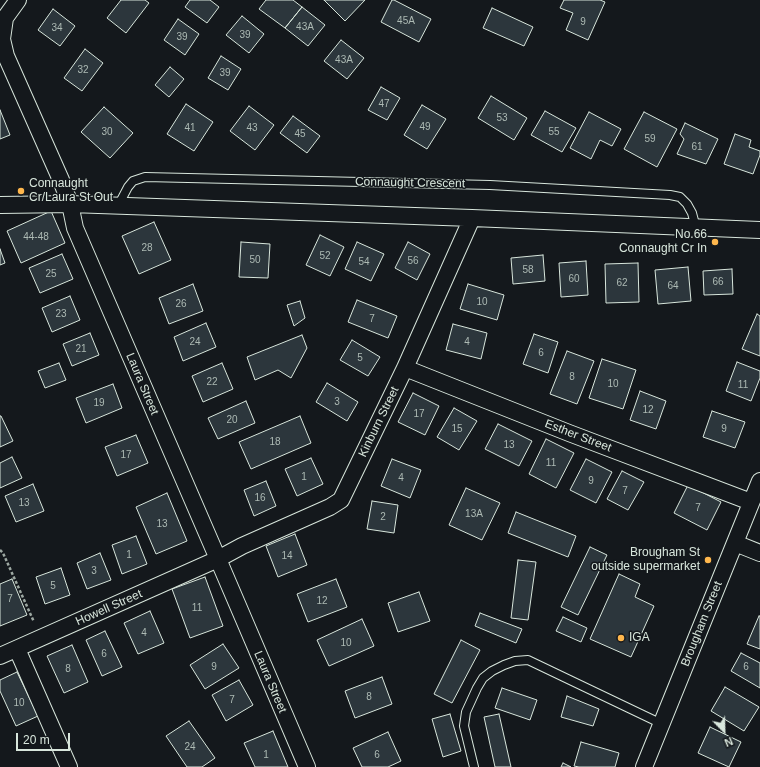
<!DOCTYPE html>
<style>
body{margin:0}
#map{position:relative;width:760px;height:767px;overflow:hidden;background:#14181c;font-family:Helvetica,sans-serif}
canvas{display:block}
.north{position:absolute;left:704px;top:711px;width:40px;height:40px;-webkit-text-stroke:3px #14181c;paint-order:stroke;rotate:157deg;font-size:11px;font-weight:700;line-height:16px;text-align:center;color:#d8e6dc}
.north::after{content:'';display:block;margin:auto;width:14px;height:18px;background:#d8e6dc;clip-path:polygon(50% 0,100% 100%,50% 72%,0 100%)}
.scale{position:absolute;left:16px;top:733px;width:54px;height:18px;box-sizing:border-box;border:2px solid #d8e6dc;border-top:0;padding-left:5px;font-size:12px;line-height:14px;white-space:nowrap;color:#d8e6dc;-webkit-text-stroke:3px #14181c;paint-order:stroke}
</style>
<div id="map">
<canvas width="760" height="767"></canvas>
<div class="north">N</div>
<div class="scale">20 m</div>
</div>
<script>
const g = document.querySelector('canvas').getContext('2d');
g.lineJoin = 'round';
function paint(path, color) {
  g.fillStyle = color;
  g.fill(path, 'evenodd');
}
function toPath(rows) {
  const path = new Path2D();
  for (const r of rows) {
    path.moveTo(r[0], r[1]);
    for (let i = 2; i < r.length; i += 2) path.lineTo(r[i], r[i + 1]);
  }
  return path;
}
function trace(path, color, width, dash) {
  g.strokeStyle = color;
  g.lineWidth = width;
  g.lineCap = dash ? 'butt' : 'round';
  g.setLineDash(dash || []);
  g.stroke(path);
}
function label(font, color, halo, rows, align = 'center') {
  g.font = font + ' Helvetica,sans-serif';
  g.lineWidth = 3;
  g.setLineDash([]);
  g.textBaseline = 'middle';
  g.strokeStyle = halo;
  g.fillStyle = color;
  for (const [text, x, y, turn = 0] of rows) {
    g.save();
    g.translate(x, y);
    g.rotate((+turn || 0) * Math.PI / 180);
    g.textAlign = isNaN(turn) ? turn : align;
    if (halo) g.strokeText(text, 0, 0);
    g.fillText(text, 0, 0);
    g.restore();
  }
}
const building = toPath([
 [121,0,145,0,149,3,126,33,107,18,121,0],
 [190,0,210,0,219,7,207,23,185,7,190,0],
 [266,0,293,0,302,7,285,28,259,9,266,0],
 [324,0,365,0,345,21,324,0],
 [392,0,394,0,431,19,419,42,381,22,392,0],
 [564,0,600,0,605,2,588,40,566,30,573,13,560,8,564,0],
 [302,7,325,25,308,46,285,28,302,7],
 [492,8,533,27,524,46,483,28,492,8],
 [53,9,75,26,60,46,38,30,53,9],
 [242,16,264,34,249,53,226,35,242,16],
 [178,19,199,34,185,55,164,40,178,19],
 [341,40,364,58,347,79,324,61,341,40],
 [85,49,103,63,82,91,64,78,85,49],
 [221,56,241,69,228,90,208,78,221,56],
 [170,67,184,79,169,97,155,85,170,67],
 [381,87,400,98,387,120,368,110,381,87],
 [491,96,527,118,514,140,478,118,491,96],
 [186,104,213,122,194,151,167,134,186,104],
 [422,105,446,119,427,149,404,135,422,105],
 [249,106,274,125,255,150,230,131,249,106],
 [104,107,133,133,110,158,81,132,104,107],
 [0,110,10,135,0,139,0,110],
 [545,111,576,128,562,152,531,135,545,111],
 [589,112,621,129,612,146,600,140,591,159,570,148,589,112],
 [644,112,677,129,657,167,624,149,644,112],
 [293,116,320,136,307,153,280,133,293,116],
 [685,123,718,139,706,164,677,154,684,139,680,134,685,123],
 [735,134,751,140,749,147,760,151,760,155,753,174,724,164,735,134],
 [51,211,65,243,21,263,7,231,51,211],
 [154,222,171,260,139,274,122,236,154,222],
 [320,235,344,247,330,276,306,265,320,235],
 [241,242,270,244,268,278,239,277,241,242],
 [357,242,384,254,371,281,345,269,357,242],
 [408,242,430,254,417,280,395,268,408,242],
 [0,249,5,263,0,265,0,249],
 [62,254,73,279,40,293,29,268,62,254],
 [543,255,545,281,513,284,511,258,543,255],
 [586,261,588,295,561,297,559,263,586,261],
 [638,263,639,302,606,303,605,264,638,263],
 [688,267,691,301,658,304,655,270,688,267],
 [732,269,733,294,704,295,703,271,732,269],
 [193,284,203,311,169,324,159,298,193,284],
 [468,284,504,295,497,320,460,309,468,284],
 [70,296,80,320,52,332,42,308,70,296],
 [357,300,397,316,388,338,348,322,357,300],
 [300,301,305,318,294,326,287,305,300,301],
 [757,314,760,316,760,356,742,349,757,314],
 [206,323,216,347,183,361,174,337,206,323],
 [453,324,487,333,481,359,446,350,453,324],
 [90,333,99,355,72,366,63,344,90,333],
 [534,334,558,342,548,373,523,364,534,334],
 [302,335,307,348,291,378,278,370,255,380,247,357,302,335],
 [352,340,380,357,368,376,340,360,352,340],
 [567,351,594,361,577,404,550,394,567,351],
 [602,359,636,370,623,409,589,398,602,359],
 [737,362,760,371,760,378,751,401,726,391,737,362],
 [59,363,66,380,45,388,38,371,59,363],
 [222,363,233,389,203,402,192,376,222,363],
 [327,383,358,402,347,421,316,402,327,383],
 [113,384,122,408,86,423,76,398,113,384],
 [640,391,666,401,656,429,630,420,640,391],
 [413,393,439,406,425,435,398,422,413,393],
 [246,401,255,423,218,439,208,418,246,401],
 [454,408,477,421,459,450,437,437,454,408],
 [712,411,745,422,735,448,703,437,712,411],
 [0,416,1,416,13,441,0,447,0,416],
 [300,416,311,443,251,469,239,442,300,416],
 [498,424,532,441,519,466,485,449,498,424],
 [136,435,148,463,117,476,105,447,136,435],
 [546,439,574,453,556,488,529,474,546,439],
 [12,457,22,478,0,488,0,463,12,457],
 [311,458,323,484,297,496,285,469,311,458],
 [392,459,421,470,410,498,381,486,392,459],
 [586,459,612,472,596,503,570,490,586,459],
 [622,471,644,482,628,510,607,499,622,471],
 [266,481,276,506,254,516,244,490,266,481],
 [33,484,44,511,16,522,5,496,33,484],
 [688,485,721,502,707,530,674,513,688,485],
 [466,488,500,503,482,540,449,525,466,488],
 [167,493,187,541,156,554,136,507,167,493],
 [372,501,398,505,394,533,367,529,372,501],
 [516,512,576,536,568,557,508,533,516,512],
 [295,534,307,565,278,577,266,546,295,534],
 [136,536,147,564,122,574,112,545,136,536],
 [590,547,607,555,578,615,561,607,590,547],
 [100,553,111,580,87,589,77,563,100,553],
 [518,560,536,562,528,620,511,618,518,560],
 [61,568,70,595,45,604,36,577,61,568],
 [619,574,640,584,635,597,654,606,631,657,590,639,619,574],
 [205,577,223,626,190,638,172,589,205,577],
 [12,579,27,615,0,626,0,584,12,579],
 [336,579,347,607,308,622,297,594,336,579],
 [419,592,430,621,398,632,388,603,419,592],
 [150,611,164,643,138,654,124,623,150,611],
 [480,613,522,629,516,643,475,626,480,613],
 [759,616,760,616,760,649,747,644,759,616],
 [563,617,587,628,581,642,556,631,563,617],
 [362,619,374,646,329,666,317,640,362,619],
 [105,631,122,667,102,676,86,640,105,631],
 [461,640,480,650,452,703,434,694,461,640],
 [223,644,239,668,205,689,190,665,223,644],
 [72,645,88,682,64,693,47,656,72,645],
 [741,653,760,663,760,688,731,671,741,653],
 [17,672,38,716,16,726,0,691,0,680,17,672],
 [382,677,392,704,355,718,345,691,382,677],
 [239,680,253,705,226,721,212,695,239,680],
 [725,687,759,707,744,731,711,711,725,687],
 [502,688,537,700,530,720,495,708,502,688],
 [567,696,599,709,593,726,561,717,567,696],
 [450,714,461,751,443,757,432,719,450,714],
 [499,714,511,767,495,767,484,717,499,714],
 [189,721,215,758,202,767,187,767,166,736,189,721],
 [710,727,741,742,729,767,698,753,710,727],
 [273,731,288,767,255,767,244,743,273,731],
 [388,732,401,761,388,767,362,767,353,748,388,732],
 [581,742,619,753,615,767,579,767,574,766,581,742],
 [563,763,571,767,561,767,563,763]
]);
paint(building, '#2c363c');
trace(building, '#d8e6dc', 1);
const service = toPath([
 [118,206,128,187,133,181,145,177,490,185,670,195,680,197,687,204,692,213,696,228],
 [474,767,464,726,466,712,477,688,483,678,492,671,504,665,515,661,528,660,662,724]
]);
const minor = toPath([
 [18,0,5,18,2,39,6,56,61,180,70,204,75,228,218,559,307,767],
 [0,205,70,204,472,218,760,230],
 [405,368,569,433,751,502],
 [735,543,760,553],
 [17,649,69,767],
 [0,656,218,559,242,546,330,507,341,500,405,368,472,218],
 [644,767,760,481]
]);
trace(service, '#d8e6dc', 10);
trace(minor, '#d8e6dc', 18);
trace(toPath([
 [0,550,3,553,34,622]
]), '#9da8a2', 2.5, [3, 2]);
trace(service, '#14181c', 8);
trace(minor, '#14181c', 16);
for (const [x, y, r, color] of [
 [21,191,4,"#ffb74d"],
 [715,242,4,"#ffb74d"],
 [708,560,4,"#ffb74d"],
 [621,638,4,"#ffb74d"]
]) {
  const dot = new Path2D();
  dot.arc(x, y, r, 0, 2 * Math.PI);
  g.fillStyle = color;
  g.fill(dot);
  trace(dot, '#14181c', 1.5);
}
label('10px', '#adbab4', null, [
 ["45A",406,21],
 ["9",583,22],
 ["43A",305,27],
 ["34",57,28],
 ["39",245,35],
 ["39",182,37],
 ["43A",344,60],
 ["32",83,70],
 ["39",225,73],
 ["47",384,104],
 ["53",502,118],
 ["49",425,127],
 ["41",190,128],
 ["43",252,128],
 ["30",107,132],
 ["55",554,132],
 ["45",300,134],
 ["59",650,139],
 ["61",697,147],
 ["44-48",36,237],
 ["28",147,248],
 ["52",325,256],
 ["50",255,260],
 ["56",413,261],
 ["54",364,262],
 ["58",528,270],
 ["25",51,274],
 ["60",574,279],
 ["66",718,282],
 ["62",622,283],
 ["64",673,286],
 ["10",482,302],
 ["26",181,304],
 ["23",61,314],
 ["7",372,319],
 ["24",195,342],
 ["4",467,342],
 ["21",81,349],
 ["6",541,353],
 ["5",360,358],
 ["8",572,377],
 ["22",212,382],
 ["10",613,384],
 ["11",743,385],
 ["3",337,402],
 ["19",99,403],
 ["12",648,410],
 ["17",419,414],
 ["20",232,420],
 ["15",457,429],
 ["9",724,429],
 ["18",275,442],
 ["13",509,445],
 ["17",126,455],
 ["11",551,463],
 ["1",304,477],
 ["4",401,478],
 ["9",591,481],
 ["7",625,491],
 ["16",260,498],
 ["13",24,503],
 ["7",698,508],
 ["13A",474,514],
 ["2",383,517],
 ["13",162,524],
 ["1",129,555],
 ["14",287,556],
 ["3",94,571],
 ["5",53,586],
 ["7",10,599],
 ["12",322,601],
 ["11",197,608],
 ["4",144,633],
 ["10",346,643],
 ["6",104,654],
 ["9",214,667],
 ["6",746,667],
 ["8",68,669],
 ["8",369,697],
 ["7",232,700],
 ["10",19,703],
 ["24",190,747],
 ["1",266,755],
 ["6",377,755]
]);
label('12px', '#d8e6dc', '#14181c', [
 ["Connaught Crescent",410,183,1],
 ["Laura Street",142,384,67],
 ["Kinburn Street",379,422,-64],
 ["Esther Street",578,436,21],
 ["Howell Street",109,608,-24],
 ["Brougham Street",702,624,-68],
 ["Laura Street",270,682,67]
]);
label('12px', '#d8e6dc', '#14181c', [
 ["Connaught",29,184],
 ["Cr/Laura St Out",29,198],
 ["No.66",707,235,"right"],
 ["Connaught Cr In",707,249,"right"],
 ["Brougham St",700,553,"right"],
 ["outside supermarket",700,567,"right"],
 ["IGA",629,638]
], 'left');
</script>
